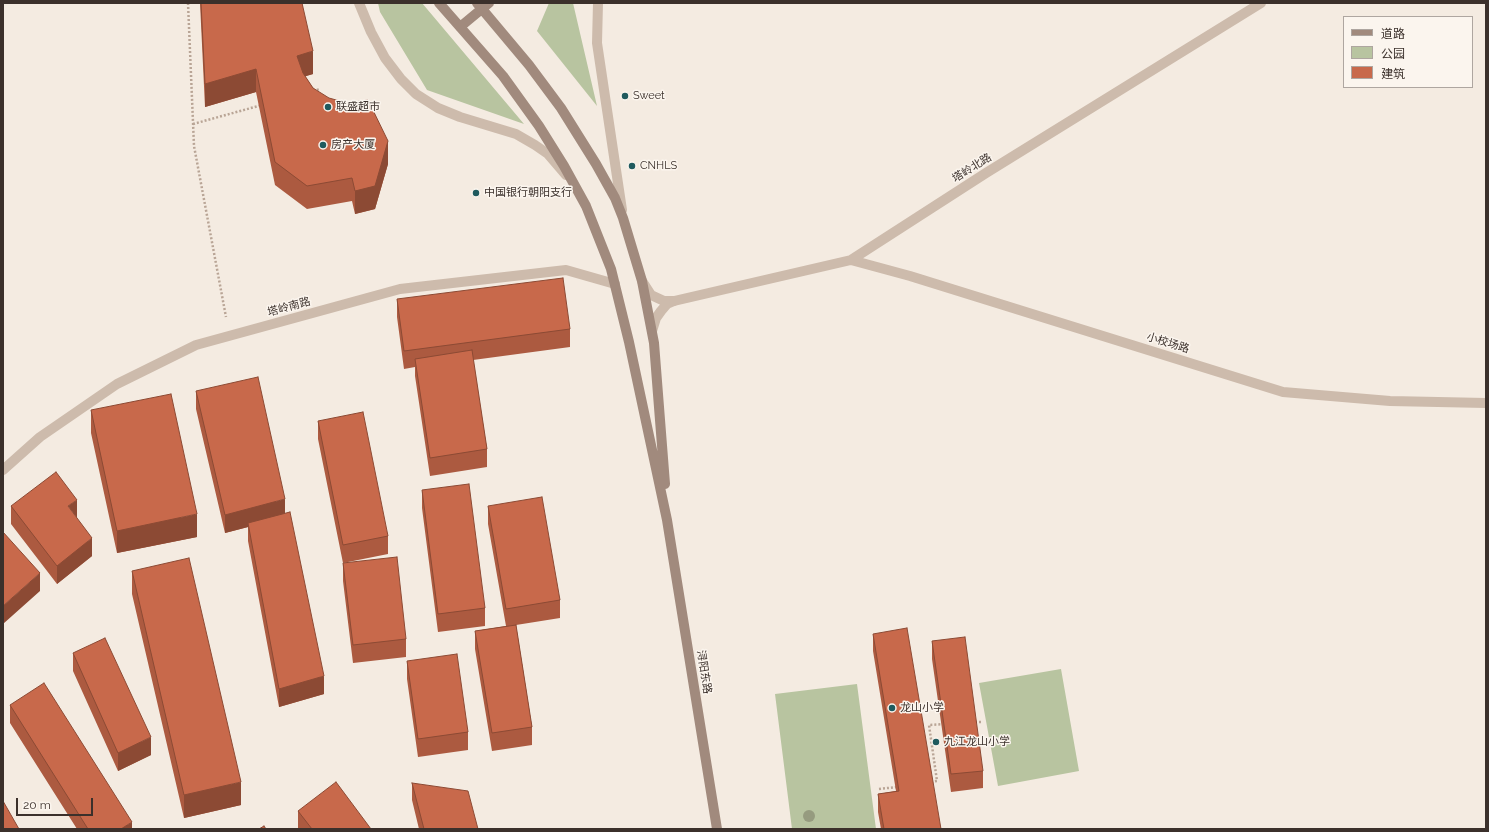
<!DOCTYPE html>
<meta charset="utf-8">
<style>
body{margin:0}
#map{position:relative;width:1489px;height:832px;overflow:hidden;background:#f4ebe1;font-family:Raleway,"Noto Sans SC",sans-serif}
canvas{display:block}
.frame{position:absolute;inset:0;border:4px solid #3b302b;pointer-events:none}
.legend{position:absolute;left:1343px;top:16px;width:130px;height:72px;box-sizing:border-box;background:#fbf5ee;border:1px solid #aea6a0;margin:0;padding:5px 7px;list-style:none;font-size:12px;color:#3b302b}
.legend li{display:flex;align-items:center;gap:8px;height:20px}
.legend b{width:20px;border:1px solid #aea6a0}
.scale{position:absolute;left:16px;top:798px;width:77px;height:18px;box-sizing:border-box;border:2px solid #3b302b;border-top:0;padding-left:5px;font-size:12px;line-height:14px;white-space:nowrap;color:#3b302b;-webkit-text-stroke:3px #fbf5ee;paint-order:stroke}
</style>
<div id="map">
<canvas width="1489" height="832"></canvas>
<div class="frame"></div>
<ul class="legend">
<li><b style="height:5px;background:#a18a7d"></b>道路</li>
<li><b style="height:11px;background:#b8c4a0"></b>公园</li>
<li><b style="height:11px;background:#c8694b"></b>建筑</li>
</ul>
<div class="scale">20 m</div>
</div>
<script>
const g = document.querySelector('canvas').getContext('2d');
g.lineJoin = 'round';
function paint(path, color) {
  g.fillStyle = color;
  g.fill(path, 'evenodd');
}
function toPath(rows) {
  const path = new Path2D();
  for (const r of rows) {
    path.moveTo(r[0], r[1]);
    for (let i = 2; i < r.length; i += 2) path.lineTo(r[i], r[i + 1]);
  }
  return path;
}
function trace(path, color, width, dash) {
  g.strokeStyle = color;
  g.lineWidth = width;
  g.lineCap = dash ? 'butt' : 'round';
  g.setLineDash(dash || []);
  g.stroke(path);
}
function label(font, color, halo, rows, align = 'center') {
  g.font = font + ' Raleway,"Noto Sans SC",sans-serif';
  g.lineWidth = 3;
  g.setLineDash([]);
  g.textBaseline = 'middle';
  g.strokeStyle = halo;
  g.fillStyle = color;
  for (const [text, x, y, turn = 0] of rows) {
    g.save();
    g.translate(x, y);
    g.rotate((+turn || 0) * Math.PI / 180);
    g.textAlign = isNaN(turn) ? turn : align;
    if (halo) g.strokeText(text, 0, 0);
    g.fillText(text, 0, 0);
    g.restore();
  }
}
paint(toPath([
 [378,3,422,3,524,124,427,90,380,12],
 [549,3,573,3,597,106,537,31],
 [1061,669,1079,771,998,786,979,683],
 [857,684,876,829,792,829,775,694]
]), '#b8c4a0');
trace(toPath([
 [188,3,194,146,226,317],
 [313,91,320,89],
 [193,124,262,105],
 [975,722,983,722],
 [931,782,937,781,929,725,944,724],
 [879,789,897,787]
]), '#b9a596', 2.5, [2, 2]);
trace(toPath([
 [642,281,651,295,664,301,674,301],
 [652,331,656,318,661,311,667,304,674,301]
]), '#cdbbac', 10);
trace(toPath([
 [359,3,371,32,385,58,401,79,416,94,438,108,460,117,516,134,535,145,548,154,566,175],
 [598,3,597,43,622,210],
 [851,260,910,276,1283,392,1390,401,1486,403],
 [674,301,851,260,986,173,1261,3],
 [3,470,40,437,117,384,196,345,400,289,566,270,615,284]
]), '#cdbbac', 10);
trace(toPath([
 [439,3,503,76,539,126,564,166,586,206,611,269,629,342,667,520,717,829],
 [477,3,529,65,561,108,596,164,615,198,623,218,642,281,654,343,665,484],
 [460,27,489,3]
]), '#a18a7d', 10);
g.fillStyle = '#969b7f';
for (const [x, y] of [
 [809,816]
]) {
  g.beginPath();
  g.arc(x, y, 6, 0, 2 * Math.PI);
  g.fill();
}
paint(toPath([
 [200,3,302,3,313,74,305,76,313,88,388,164,375,209,355,214,352,201,307,209,275,185,256,92,205,107],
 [397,299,570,329,570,347,473,360,487,449,487,467,430,476,415,376,415,367,404,369,397,317],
 [196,391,285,514,324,694,279,707,248,541,248,527,225,533,196,409],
 [91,410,197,537,117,553,91,433],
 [318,421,388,536,388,554,343,563,318,439],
 [422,490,485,608,485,626,438,632,422,508],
 [11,506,77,518,92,556,57,584,11,524],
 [488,506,560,600,560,618,516,625,532,727,532,745,492,751,475,649,475,631,506,626,488,524],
 [343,563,406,639,406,657,353,663,343,581],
 [132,571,241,805,184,818,132,594],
 [873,634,941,829,881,829,878,812,878,794,896,791,873,651],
 [932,641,983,771,983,788,951,792,932,659],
 [73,653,151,755,118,771,73,671],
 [407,661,468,732,468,750,418,757,407,679],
 [10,705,132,829,77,829,10,723],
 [412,783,478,829,419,829,412,800],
 [298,811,371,829,298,829]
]), '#ac5a40');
paint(toPath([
 [313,51,313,74,297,79,297,56],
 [256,69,256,92,205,107,205,84],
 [388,141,388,164,375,209,355,214,355,191],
 [285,499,285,517,248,523,248,527,225,533,225,515],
 [77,500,77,518,68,506],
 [197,514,197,537,117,553,117,531],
 [92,538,92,556,57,584,57,566],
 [40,573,40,591,3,624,3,606],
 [324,676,324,694,279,707,279,689],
 [151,737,151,755,118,771,118,753],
 [241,782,241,805,184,818,184,795],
 [132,822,132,829,121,829]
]), '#8c4a34');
const building = toPath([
 [201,3,302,3,313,51,297,56,303,73,313,88,329,98,347,103,368,100,388,141,375,186,355,191,352,178,307,186,275,162,256,69,205,84,201,3],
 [563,278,570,329,404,351,397,299,563,278],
 [472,350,487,449,430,458,415,359,472,350],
 [258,377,285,499,225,515,196,391,258,377],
 [171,394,197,514,117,531,91,410,171,394],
 [363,412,388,536,343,545,318,421,363,412],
 [56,472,77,500,68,506,92,538,57,566,11,506,56,472],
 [469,484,485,608,438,614,422,490,469,484],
 [542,497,560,600,506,609,488,506,542,497],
 [290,512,324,676,279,689,248,523,290,512],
 [3,532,40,573,3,606,3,532],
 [397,557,406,639,353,645,343,563,397,557],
 [189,558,241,782,184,795,132,571,189,558],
 [516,625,532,727,492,733,475,631,516,625],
 [907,628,941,829,884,829,878,794,899,791,873,634,907,628],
 [965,637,983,771,951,774,932,641,965,637],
 [105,638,151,737,118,753,73,653,105,638],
 [457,654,468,732,418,739,407,661,457,654],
 [44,683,132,822,121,829,88,829,10,705,44,683],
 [336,782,371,829,312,829,298,811,336,782],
 [412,783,468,791,478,829,424,829,412,783],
 [3,801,19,829,3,829,3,801],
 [264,826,266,829,259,829,264,826]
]);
paint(building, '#c8694b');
trace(building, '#8c4a34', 1);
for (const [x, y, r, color] of [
 [625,96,4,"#1f5a5e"],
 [328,107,4,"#1f5a5e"],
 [323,145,4,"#1f5a5e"],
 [632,166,4,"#1f5a5e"],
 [476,193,4,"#1f5a5e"],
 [892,708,4,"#1f5a5e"],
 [936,742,4,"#1f5a5e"]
]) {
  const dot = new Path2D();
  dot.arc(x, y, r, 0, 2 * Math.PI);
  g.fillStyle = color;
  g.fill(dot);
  trace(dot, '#fbf5ee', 1.5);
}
label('11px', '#3b302b', '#fbf5ee', [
 ["Sweet",633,96],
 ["联盛超市",336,107],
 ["房产大厦",331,145],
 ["CNHLS",640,166],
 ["中国银行朝阳支行",484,193],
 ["龙山小学",900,708],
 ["九江龙山小学",944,742]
], 'left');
label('11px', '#3b302b', '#fbf5ee', [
 ["塔岭北路",972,168,-32],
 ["塔岭南路",289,307,-15],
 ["小校场路",1168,343,17],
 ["浔阳东路",704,672,81]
]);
</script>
